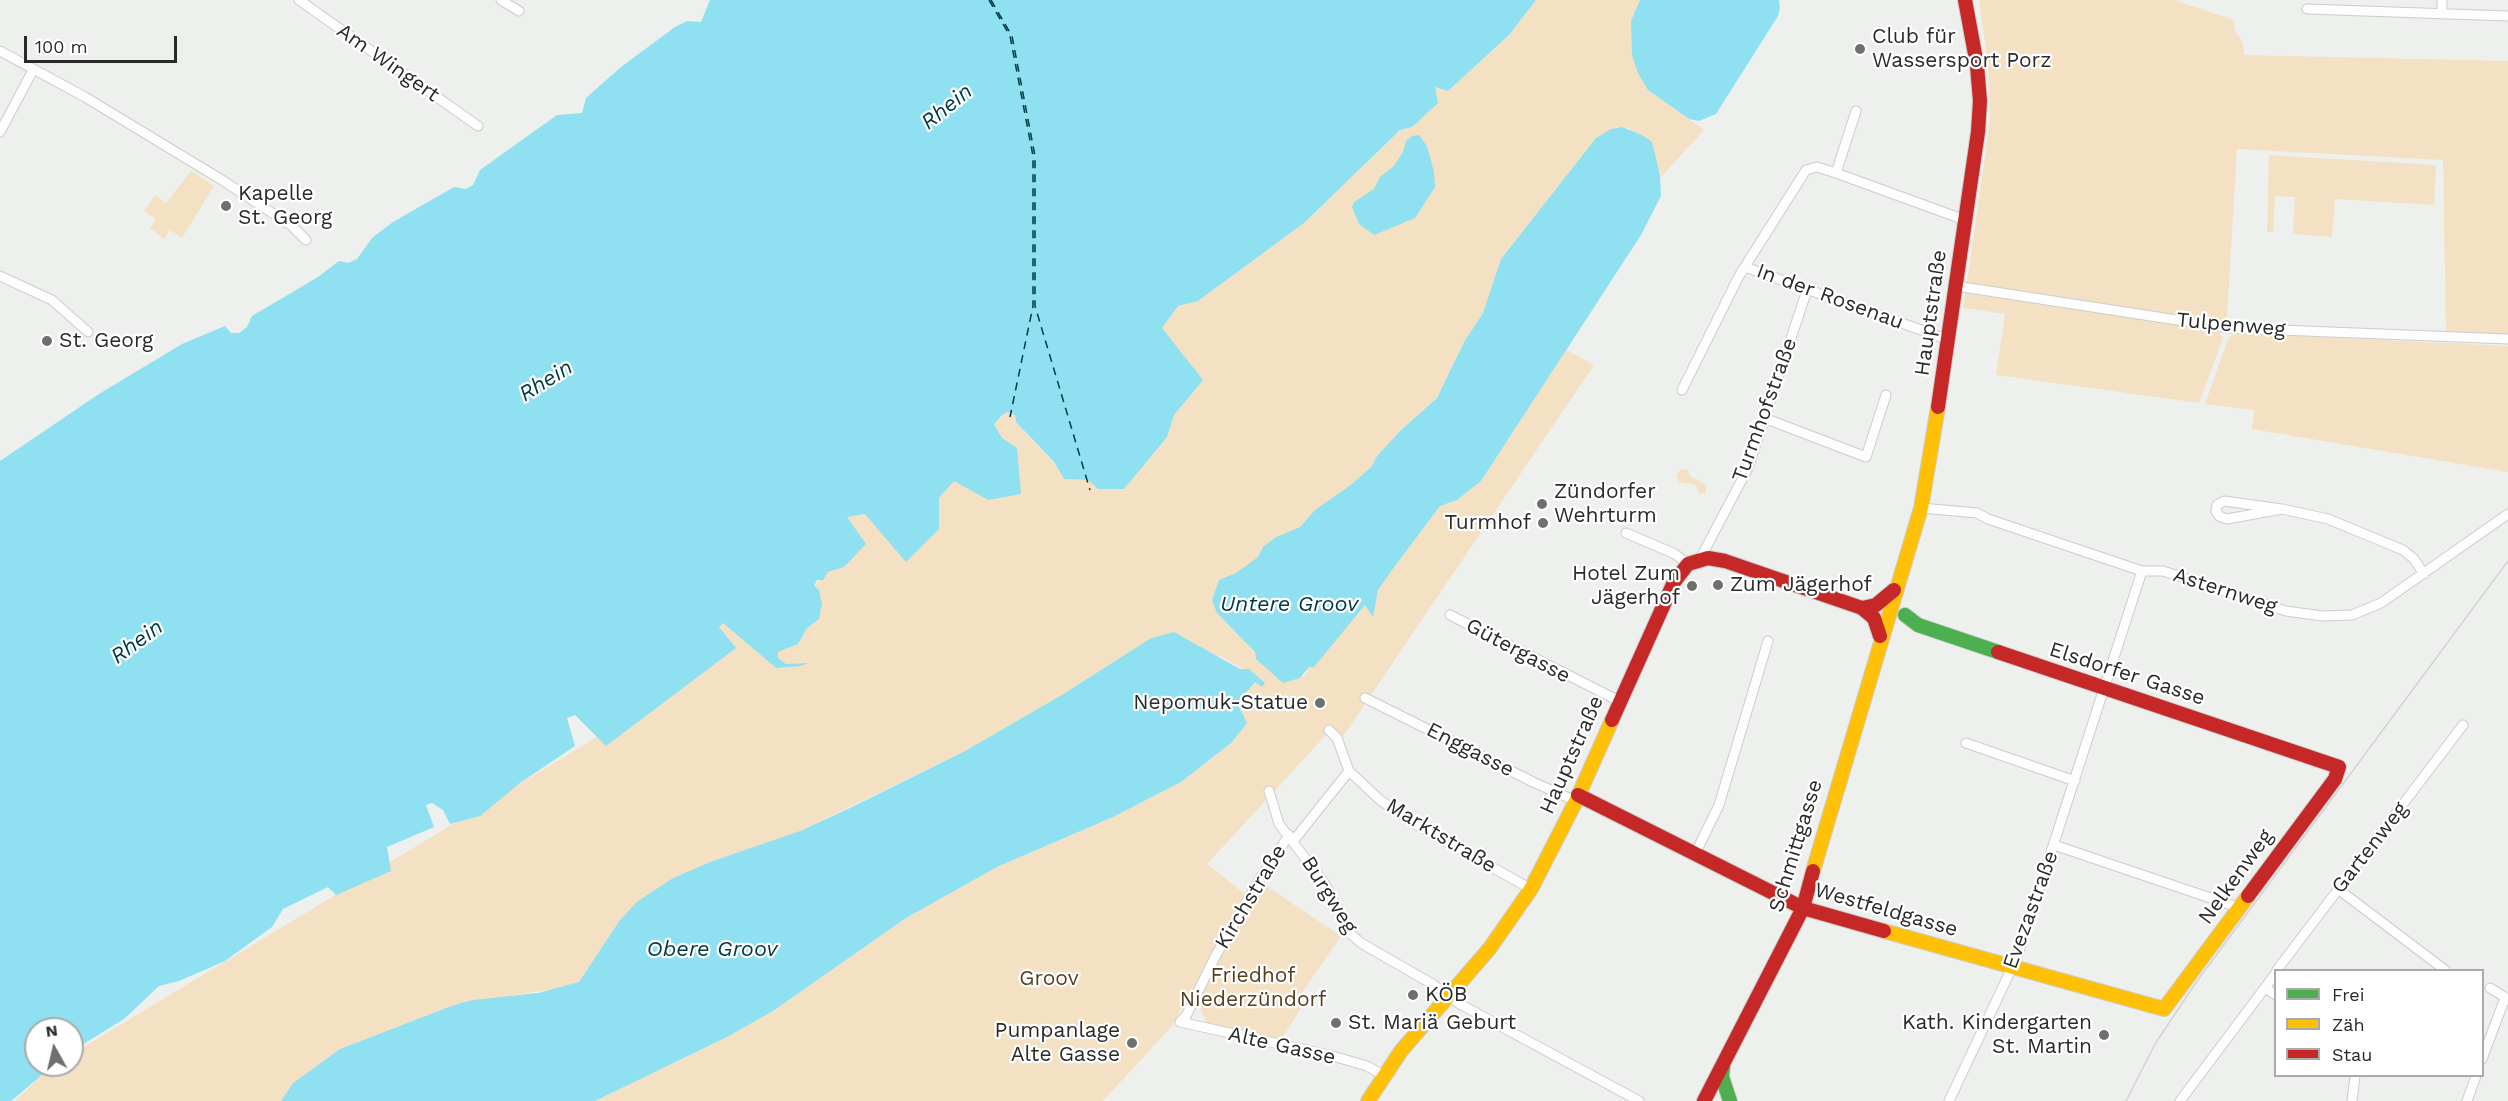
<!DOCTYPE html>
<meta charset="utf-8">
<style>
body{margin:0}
#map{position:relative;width:2508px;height:1101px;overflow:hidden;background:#eef0ee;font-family:"Work Sans",sans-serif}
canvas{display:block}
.legend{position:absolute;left:2274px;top:969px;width:210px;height:108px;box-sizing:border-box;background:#fff;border:2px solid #a9aaa9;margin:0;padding:8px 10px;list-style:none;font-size:18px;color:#292b29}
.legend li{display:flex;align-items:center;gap:12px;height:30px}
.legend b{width:30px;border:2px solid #a9aaa9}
.north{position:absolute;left:24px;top:1017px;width:60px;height:60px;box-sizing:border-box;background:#fff;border:2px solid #a9aaa9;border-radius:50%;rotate:352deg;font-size:16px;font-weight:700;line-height:24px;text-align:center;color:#292b29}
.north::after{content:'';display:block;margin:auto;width:21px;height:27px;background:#6e706e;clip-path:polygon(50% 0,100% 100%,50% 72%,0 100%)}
.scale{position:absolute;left:24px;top:36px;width:153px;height:27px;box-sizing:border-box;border:3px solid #292b29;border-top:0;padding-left:8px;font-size:18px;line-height:21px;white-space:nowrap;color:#292b29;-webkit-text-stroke:4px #fff;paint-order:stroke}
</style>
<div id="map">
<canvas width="2508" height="1101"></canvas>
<ul class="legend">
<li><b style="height:8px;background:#4caf50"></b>Frei</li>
<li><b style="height:8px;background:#ffc107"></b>Zäh</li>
<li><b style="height:8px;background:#c62828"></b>Stau</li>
</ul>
<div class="north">N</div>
<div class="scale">100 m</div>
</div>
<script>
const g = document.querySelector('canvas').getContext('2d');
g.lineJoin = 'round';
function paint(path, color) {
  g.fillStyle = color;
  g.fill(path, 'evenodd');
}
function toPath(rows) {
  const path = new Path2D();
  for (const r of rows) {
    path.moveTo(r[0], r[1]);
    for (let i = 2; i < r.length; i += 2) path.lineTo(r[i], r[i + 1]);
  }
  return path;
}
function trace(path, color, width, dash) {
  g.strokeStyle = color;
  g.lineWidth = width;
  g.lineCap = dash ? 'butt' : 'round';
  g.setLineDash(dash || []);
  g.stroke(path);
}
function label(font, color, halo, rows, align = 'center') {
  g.font = font + ' "Work Sans",sans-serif';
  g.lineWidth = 4.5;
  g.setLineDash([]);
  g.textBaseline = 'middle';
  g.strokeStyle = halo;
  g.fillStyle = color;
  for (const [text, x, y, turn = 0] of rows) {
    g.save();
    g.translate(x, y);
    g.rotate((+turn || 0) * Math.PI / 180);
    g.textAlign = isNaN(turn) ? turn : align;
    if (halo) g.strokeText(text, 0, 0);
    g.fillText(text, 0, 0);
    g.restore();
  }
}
paint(toPath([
 [1536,0,1640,0,1631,21,1648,90,1704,130,1661,177,1660,171,1629,128,1616,127,1596,138,1501,259,1483,313,1464,342,1437,398,1400,431,1377,456,1372,466,1352,484,1315,510,1300,527,1276,537,1262,549,1258,557,1236,573,1219,580,1212,600,1257,656,1284,682,1306,675,1309,667,1314,666,1365,605,1373,616,1378,590,1392,570,1440,506,1457,500,1481,481,1566,350,1594,365,1338,744,1327,734,1207,864,1245,894,1172,1026,1103,1101,595,1101,729,1036,773,1011,906,918,997,867,1113,817,1181,782,1231,743,1237,703,1255,682,1245,670,1222,657,1151,638,1065,693,965,751,800,831,710,862,673,878,638,902,620,920,579,982,566,987,454,1005,340,1049,293,1083,281,1101,15,1101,52,1066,72,1065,72,1054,597,737,607,745,735,648,719,626,723,623,776,668,806,663,786,664,778,658,778,652,798,644,807,628,819,619,814,586,828,572,844,567,847,517,864,514,939,529,939,498,954,480,988,500,1017,448,1002,438,994,424,1002,415,1007,412,1015,415,1016,422,1054,463,1064,479,1088,480,1146,461,1167,437,1174,415,1183,402,1162,328,1178,306,1198,301,1304,223,1400,130,1412,127,1434,87,1448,91,1509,35],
 [1979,0,2174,0,2234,20,2234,29,2243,43,2244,55,2508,61,2508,336,2446,334,2443,160,2237,149,2227,317,2221,322,1967,282,1990,121,1988,64],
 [2269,155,2436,165,2434,205,2335,199,2332,237,2293,234,2295,197,2275,196,2273,232,2267,232],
 [191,171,214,186,182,238,170,230,164,239,150,228,156,219,144,211,155,195,166,203],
 [1965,293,2217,331,2223,338,2199,403,1996,375,2005,314,1963,308],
 [2234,333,2508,346,2508,472,2252,429,2254,410,2205,404,2228,339],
 [1681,469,1688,470,1691,477,1706,484,1706,493,1699,494,1696,485,1679,482,1676,475],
 [1262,883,1341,936,1299,997,1304,1003,1280,1042,1207,1026,1197,999]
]), '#f4e1c4');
paint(toPath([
 [710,0,1536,0,1509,35,1448,91,1435,87,1438,103,1412,127,1400,130,1304,223,1198,301,1178,306,1162,328,1203,380,1174,415,1167,437,1124,489,1098,489,1088,480,1064,479,1054,462,1016,422,1015,415,1007,412,1002,415,994,424,1002,438,1017,448,1021,494,988,500,954,481,939,498,939,529,906,562,865,514,847,517,866,544,844,567,828,572,823,580,817,580,814,586,819,590,822,604,819,619,807,628,798,644,778,652,778,658,786,664,808,663,800,666,776,668,723,623,719,627,736,648,606,746,575,715,567,718,575,746,520,783,480,816,450,824,443,810,432,803,426,805,434,827,387,847,391,871,336,895,328,887,283,909,272,927,225,961,179,981,159,986,124,1019,72,1051,72,1029,36,1029,36,1065,54,1065,11,1101,0,1101,0,461,99,394,182,344,225,326,231,333,239,333,247,327,252,316,318,277,339,261,348,263,357,259,372,238,393,222,454,187,466,189,473,185,480,170,557,115,582,113,586,98,621,67,675,27,687,21,701,22],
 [1640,0,1779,0,1780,8,1778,16,1716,114,1699,121,1689,119,1648,90,1638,73,1632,55,1631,21],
 [1622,127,1642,135,1652,142,1660,175,1661,196,1641,235,1481,481,1457,500,1440,506,1392,570,1378,590,1373,617,1365,605,1314,667,1309,667,1300,678,1283,683,1256,659,1255,652,1217,613,1212,600,1219,580,1236,573,1258,557,1263,547,1276,537,1300,527,1315,510,1352,484,1372,466,1377,456,1400,431,1437,398,1464,342,1483,313,1501,259,1596,138,1611,129],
 [1419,135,1427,146,1434,172,1435,187,1415,218,1374,235,1359,224,1352,207,1354,202,1374,189,1380,177,1394,166,1403,152,1406,141,1412,136],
 [1174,632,1240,669,1249,669,1265,683,1262,687,1255,682,1237,703,1247,723,1231,743,1181,782,1113,817,997,867,906,918,773,1011,729,1036,595,1101,281,1101,293,1083,340,1049,454,1005,473,1000,538,993,579,982,620,920,638,901,673,878,710,862,800,831,850,808,965,751,1065,693,1151,638]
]), '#8fe0f0');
trace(toPath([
 [989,0,1010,36,1033,156,1033,306,1010,417],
 [991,0,1012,36,1035,156,1035,306,1090,490]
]), '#023a44', 1.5, [8, 6]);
const street = toPath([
 [299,0,478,126],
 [501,0,519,11],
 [2307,9,2508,16],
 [2442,14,2442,0],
 [0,51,85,97,222,180,292,226,306,240],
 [0,132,33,70],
 [1836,173,1856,111],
 [1745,267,1949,340],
 [0,276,52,300,88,332],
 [1956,286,2229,328,2508,339],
 [1682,390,1739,276,1806,170,1817,167,1836,173,1965,220],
 [1764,418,1866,457,1886,395],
 [1921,508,1977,513,1988,519,2142,571,2163,571,2286,611,2322,616,2352,615,2381,603,2508,514],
 [2282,509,2227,519,2219,516,2216,511,2217,505,2224,501,2282,509,2328,519,2403,550,2414,559,2424,574],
 [1626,533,1675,554,1688,564],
 [1700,559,1748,468,1807,290],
 [1450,615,1619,701],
 [1365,698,1535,783,1576,801],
 [1329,730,1337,738,1349,771,1380,800,1415,824,1531,889],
 [1966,743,2075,781],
 [1269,791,1279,824,1325,884,1351,934,1361,943,1434,985,1458,1003,1639,1101],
 [1294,840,1349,771],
 [2054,845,2240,908],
 [1695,854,1719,805,1768,641],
 [2338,889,2445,970],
 [2277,970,2463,725],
 [2265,988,2276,995],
 [2490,988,2508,999],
 [1180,1022,1186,1016,1216,955,1259,880,1289,835],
 [1180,1022,1329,1055,1367,1066,1383,1075],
 [2482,1059,2505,998],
 [1949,1101,2017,957,2142,571],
 [2180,1101,2276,973],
 [2352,1101,2355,1076],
 [2467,1101,2476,1076]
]);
const fast = toPath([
 [1905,615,1918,625,1998,652],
 [1723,1066,1722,1077,1730,1101]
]);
const slow = toPath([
 [1813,871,1921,508,1938,407],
 [1884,931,2164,1009,2248,896],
 [1368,1101,1401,1051,1490,948,1531,889,1576,801,1612,720]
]);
const jam = toPath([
 [1938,407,1978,132,1980,101,1977,65,1965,0],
 [1862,608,1876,605,1894,590],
 [1998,652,2339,767,2335,779,2248,896],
 [1612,720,1674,582,1688,564,1708,558,1725,561,1862,608,1874,618,1880,636],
 [1578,795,1803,908,1884,931],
 [1704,1101,1803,908,1813,871]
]);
trace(street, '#cbcdcb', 11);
trace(fast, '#cbcdcb', 16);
trace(slow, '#cbcdcb', 16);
trace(jam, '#cbcdcb', 16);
trace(street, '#fcfdfc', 9);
trace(fast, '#4caf50', 14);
trace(slow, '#ffc107', 14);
trace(jam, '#c62828', 14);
trace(toPath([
 [2126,1101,2155,1044,2197,981,2508,561]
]), '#d2d3d2', 1.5);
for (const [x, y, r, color] of [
 [1860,49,6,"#6e706e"],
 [226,206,6,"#6e706e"],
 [47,341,6,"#6e706e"],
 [1542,504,6,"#6e706e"],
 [1543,523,6,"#6e706e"],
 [1718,585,6,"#6e706e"],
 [1692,586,6,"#6e706e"],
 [1320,703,6,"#6e706e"],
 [1413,995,6,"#6e706e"],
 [1336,1023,6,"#6e706e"],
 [2104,1035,6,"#6e706e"],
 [1132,1043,6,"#6e706e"]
]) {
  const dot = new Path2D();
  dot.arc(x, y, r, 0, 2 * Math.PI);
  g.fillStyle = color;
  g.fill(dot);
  trace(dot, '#fff', 2);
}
label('21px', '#292b29', '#fff', [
 ["Club für",1872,37],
 ["Wassersport Porz",1872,61],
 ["Kapelle",238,194],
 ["St. Georg",238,218],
 ["St. Georg",59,341],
 ["Zündorfer",1554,492],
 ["Wehrturm",1554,516],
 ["Turmhof",1531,523,"right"],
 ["Hotel Zum",1680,574,"right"],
 ["Jägerhof",1680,598,"right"],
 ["Zum Jägerhof",1730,585],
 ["Nepomuk-Statue",1308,703,"right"],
 ["KÖB",1425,995],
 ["St. Mariä Geburt",1348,1023],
 ["Kath. Kindergarten",2092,1023,"right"],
 ["St. Martin",2092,1047,"right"],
 ["Pumpanlage",1120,1031,"right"],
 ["Alte Gasse",1120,1055,"right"]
], 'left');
label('21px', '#292b29', '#fff', [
 ["Am Wingert",388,63,35],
 ["In der Rosenau",1830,297,20],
 ["Hauptstraße",1931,313,-82],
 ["Tulpenweg",2231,325,5],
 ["Turmhofstraße",1765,410,-70],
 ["Asternweg",2225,591,18],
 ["Gütergasse",1518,651,28],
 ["Elsdorfer Gasse",2127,674,18],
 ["Enggasse",1470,750,27],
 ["Hauptstraße",1572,755,-66],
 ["Marktstraße",1441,836,31],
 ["Schmittgasse",1796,846,-73],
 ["Gartenweg",2370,848,-52],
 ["Nelkenweg",2236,877,-54],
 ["Burgweg",1329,895,58],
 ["Kirchstraße",1251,897,-59],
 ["Westfeldgasse",1886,910,16],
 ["Evezastraße",2031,910,-70],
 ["Alte Gasse",1282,1046,13]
]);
label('21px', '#533e1e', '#fff', [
 ["Friedhof",1253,976],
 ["Niederzündorf",1253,1000],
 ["Groov",1049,979]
]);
label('italic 22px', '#023a44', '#fff', [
 ["Rhein",947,107,-39],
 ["Rhein",546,381,-32],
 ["Untere Groov",1289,605],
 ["Rhein",137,642,-36],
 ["Obere Groov",712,950]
]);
</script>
